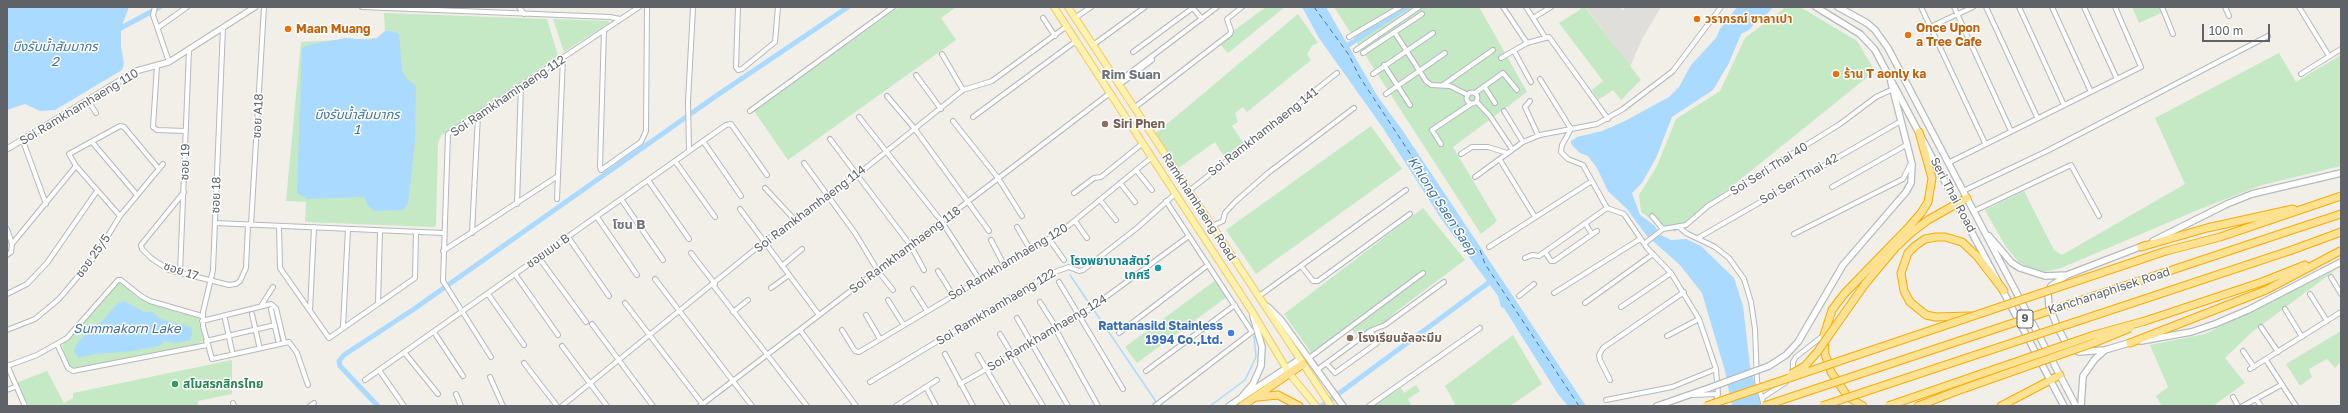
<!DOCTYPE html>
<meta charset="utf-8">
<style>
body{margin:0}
#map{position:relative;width:2348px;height:413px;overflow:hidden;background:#f1efe8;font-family:"Golos Text",sans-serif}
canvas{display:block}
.frame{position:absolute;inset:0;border:8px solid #5f6368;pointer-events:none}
.scale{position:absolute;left:2202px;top:24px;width:68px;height:18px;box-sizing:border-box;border:2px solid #5f6368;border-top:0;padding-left:5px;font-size:12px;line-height:14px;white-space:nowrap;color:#5f6368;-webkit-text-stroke:3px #fff;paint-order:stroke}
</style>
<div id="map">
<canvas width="2348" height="413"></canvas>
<div class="frame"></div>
<div class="scale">100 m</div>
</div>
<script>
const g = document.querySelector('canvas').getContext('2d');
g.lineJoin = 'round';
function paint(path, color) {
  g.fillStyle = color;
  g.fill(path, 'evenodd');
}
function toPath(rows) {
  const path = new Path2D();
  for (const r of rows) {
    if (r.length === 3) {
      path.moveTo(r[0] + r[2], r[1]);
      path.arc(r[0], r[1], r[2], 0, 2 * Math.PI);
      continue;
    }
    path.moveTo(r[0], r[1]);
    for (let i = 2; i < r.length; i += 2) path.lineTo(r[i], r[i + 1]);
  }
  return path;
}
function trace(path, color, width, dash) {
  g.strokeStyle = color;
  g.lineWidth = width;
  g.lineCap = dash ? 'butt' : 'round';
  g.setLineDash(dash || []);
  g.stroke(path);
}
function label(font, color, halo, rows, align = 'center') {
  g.font = font + ' "Golos Text","Noto Sans Thai",sans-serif';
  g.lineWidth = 3;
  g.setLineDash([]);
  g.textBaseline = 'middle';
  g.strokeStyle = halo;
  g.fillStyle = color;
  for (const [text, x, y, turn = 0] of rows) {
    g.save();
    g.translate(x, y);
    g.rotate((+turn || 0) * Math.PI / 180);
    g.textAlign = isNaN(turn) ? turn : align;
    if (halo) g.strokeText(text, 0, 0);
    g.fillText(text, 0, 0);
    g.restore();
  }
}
paint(toPath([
 [1586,7,1620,7,1623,11,1625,7,1661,7,1642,39,1630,67]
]), '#e0deda');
paint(toPath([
 [899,7,956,7,941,18,956,40,788,160,754,111],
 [1266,7,1285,7,1228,53,1218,42],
 [1334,7,1479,7,1527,92,1453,147,1497,221,1481,234],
 [1580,7,1585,7,1641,80,1621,100,1613,90,1598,100,1592,90,1603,81,1559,23,1581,9],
 [1786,7,1800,7,1857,41,1875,71,1675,232,1655,222,1641,212,1639,195,1657,166,1676,119,1720,91,1745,38],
 [2132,7,2159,7,2161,13,2139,23],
 [384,13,547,19,558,56,441,136,438,143,436,225,434,227,305,222,306,202,286,201,301,42,377,38,385,31],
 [1298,14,1318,43,1312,46,1307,54,1311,60,1247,112,1243,107,1235,113,1238,122,1232,126,1245,145,1227,161,1215,142,1177,169,1155,134],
 [553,19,609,21,609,23,564,52],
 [2279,53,2296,82,2341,55,2341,166,2262,185,2200,209,2061,268,2044,272,2032,270,2019,262,2006,247,1985,210,2024,191,2054,250,2062,255,2185,184,2155,118],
 [1371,126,1402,169,1256,274,1226,230],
 [1423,208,1465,260,1398,310,1384,324,1358,337,1350,327,1312,354,1284,314],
 [2337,269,2252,332,2225,358,2245,383,2213,406,2162,406,2156,396,2168,387,2150,345,2205,334],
 [1216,280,1228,296,1137,363,1125,347],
 [117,282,121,282,138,298,166,309,198,318,204,340,197,345,75,369,71,368,65,356,62,345],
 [2341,331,2341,361,2335,368,2327,359,2309,369,2312,377,2300,386,2286,364],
 [1513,335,1542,384,1510,406,1452,406,1455,404,1445,386],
 [232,360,232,394,198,401,198,406,29,406,16,383,47,371,64,403,73,398,73,393],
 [1416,385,1420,391,1408,399,1412,406,1373,406,1401,388,1404,393]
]), '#c5e8c5');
paint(toPath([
 [7,7,129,7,121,28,121,47,124,64,122,70,55,110,40,111,25,104,7,110],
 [1302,7,1326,7,1378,97,1403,131,1586,406,1568,406,1558,394,1504,308,1501,307,1498,296,1442,220,1383,128,1319,38],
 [1737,7,1773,7,1763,19,1758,20,1749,30,1741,34,1729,63,1713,90,1672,117,1656,158,1642,183,1632,193,1640,215,1655,226,1659,234,1671,240,1686,239,1701,246,1734,278,1743,306,1750,366,1761,406,1732,406,1725,371,1702,293,1680,265,1646,235,1627,209,1608,191,1597,168,1588,156,1580,153,1571,144,1571,141,1577,137,1602,131,1625,121,1669,97,1679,87,1691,65,1716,38,1720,29],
 [385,31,392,31,399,34,402,71,407,79,416,86,415,141,408,203,403,210,375,211,369,207,364,197,308,199,297,193,302,49,307,45,346,38,369,40,377,38],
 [124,301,144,312,153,312,160,319,191,327,192,335,190,340,176,343,165,341,159,346,132,351,95,354,78,358,74,350,78,342,87,333,95,329,117,304]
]), '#aadaff');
trace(toPath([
 [1070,275,1159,406],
 [1210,406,1245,380,1256,357,1254,336]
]), '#aadaff', 1.5);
trace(toPath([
 [115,27,119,29,160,7],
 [1342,49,1407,7],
 [378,406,340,366,339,361,344,355,414,309,716,96,848,7],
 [1322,406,1491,281]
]), '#aadaff', 5);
trace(toPath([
 [1314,7,1349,55,1359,76,1473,249,1480,250,1485,264,1579,406]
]), '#4174aa', 1, [5, 4]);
const minor = toPath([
 [155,7,153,15,169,62],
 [362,7,610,17,620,19],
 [519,7,524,14],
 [738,7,736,67,738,70,742,69,775,42,778,7],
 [1503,7,1527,43],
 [1526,7,1545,37],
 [1921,7,1985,143],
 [1954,7,2011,131],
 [1986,7,2037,117],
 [2019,7,2064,105],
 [2052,7,2091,92],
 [2084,7,2117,79],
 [2162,7,2173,34],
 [2225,7,2229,16],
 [2299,7,2329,56],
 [1193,8,1202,19],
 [1043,18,1055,36],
 [1075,18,1091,7],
 [1533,18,1551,7],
 [159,27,187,7],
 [1930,27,1973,7],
 [223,28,213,270,203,312,203,326,212,359,289,342,297,353,308,385],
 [604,30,600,167,601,170,641,142,646,131,647,7],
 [1395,33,1426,81,1431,85,1450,86,1468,95],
 [1349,37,1400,7],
 [1093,45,1145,7],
 [1356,50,1419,7],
 [1514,51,1531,82],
 [1133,52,1194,7],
 [1363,53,1422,14],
 [942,54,963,90],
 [1501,58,1527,43,1549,37,1608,119],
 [1384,65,1410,105],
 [157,66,153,127,157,130,186,131],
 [1373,74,1433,33],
 [2301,74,2341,49],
 [916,75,941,109],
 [1540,79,1571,129,1562,145,1561,152,1568,159,1583,165,1607,208,1624,214,1647,248,1671,273,1699,319,1716,369,1672,387,1606,400],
 [1118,82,1217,7],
 [1119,85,1152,60],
 [1443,85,1493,50],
 [1484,86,1495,103],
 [1472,98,5.5],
 [1475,93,1503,73,1517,90],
 [1386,94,1445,53],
 [887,96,915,129,989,231],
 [88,100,96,113],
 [1530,101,1525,107,1538,135],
 [1477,102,1490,116,1512,149],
 [1134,108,1230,34,1231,31,1227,19,1242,7],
 [750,111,893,7],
 [1504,111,1523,142],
 [859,117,942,222,979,279],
 [973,117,1076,41],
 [953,121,998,178,1022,216],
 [830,139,911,246,924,270],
 [23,141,46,204],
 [703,141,741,196],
 [92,142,137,195],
 [1441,144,1432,130,1471,104],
 [689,151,688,102,693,7],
 [1461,154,1472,147,1488,147,1507,153],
 [1500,160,1535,217],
 [675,161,715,217],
 [804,163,855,233,878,271,893,290],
 [1948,163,2141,67,2115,7],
 [1136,170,1152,190],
 [1475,177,1523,142,1540,135,1597,124,1623,109,1673,71,1721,7],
 [648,180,689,239],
 [1120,183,1135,202],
 [1832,187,1908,144],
 [765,188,794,219],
 [1189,191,1337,73],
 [1963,191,2045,152,2268,36],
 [184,192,141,245,142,249,151,258,169,270,229,285,236,284,240,281,246,268,248,225],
 [1074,193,1094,178,1101,177,1143,143],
 [557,199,563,58],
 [621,199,663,260],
 [1100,200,1116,220],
 [517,204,521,85],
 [740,209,819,315],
 [1974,211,2071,165,2099,216],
 [120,216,76,166,69,154,120,126,124,127,159,169],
 [1652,216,1663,229],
 [597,217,637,275],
 [1075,221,1087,238],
 [215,223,443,233],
 [1585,223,1592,234],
 [251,225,264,7],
 [279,226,280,268,329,338,415,278,416,232],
 [1212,226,1223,221,1225,213,1235,202,1268,173,1354,108],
 [1017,227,1030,249],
 [1679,227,1686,233,1715,247,1729,258,1744,279,1751,302,1755,329,1757,381,1764,406],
 [7,229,12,244],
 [472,233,478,115],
 [1794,234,1903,179,1911,163],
 [568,237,609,296],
 [1698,238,1901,121],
 [1049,239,1064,260],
 [991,240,1004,265],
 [1644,244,1663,229,1686,225,1708,206,1840,124,1876,97,1893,89],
 [1489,247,1592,181],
 [443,251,558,176],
 [1545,252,1551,261,1554,261,1597,231],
 [691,253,715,284],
 [7,255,11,252,12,244,76,166],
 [539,258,586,322],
 [1525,258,1532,255,1539,256,1607,208],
 [782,266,802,249],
 [1302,267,1313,281,1318,281,1410,214],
 [938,271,953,295],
 [180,273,189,50],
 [515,274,558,335],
 [2331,277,2341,294],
 [655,279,752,406],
 [1059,282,1123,389],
 [713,285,807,406],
 [771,288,789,275],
 [913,289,927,311],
 [1554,293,1640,239],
 [7,294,27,284,47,263,97,191],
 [488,294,524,345],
 [2310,294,2327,321],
 [1259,296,1406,190],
 [1519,296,1534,284],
 [888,300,903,324],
 [1040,302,1057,329],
 [625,303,704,406],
 [1585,303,1653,254],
 [378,304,380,230],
 [261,306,273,287],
 [1621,307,1671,273],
 [271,309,278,340],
 [2285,309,2302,337],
 [310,311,314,227],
 [733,312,748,300],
 [252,314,259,345],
 [866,315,880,339],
 [1017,318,1068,406],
 [225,319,232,351],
 [202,321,271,304,276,308,284,342],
 [592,324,653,406],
 [343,327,348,229],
 [2261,327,2278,352],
 [7,330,35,319,59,299,96,255,120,216,163,164],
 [800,330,856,406],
 [842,330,855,351,859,352,1062,231,1152,157],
 [1056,330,1098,406],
 [434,332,463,376],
 [1119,333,1208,265],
 [1000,334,1043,406],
 [1667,336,1699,319],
 [206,341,275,325],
 [57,344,68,368,73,371,207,345],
 [562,346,607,406],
 [2243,351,2254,367],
 [404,352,438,394],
 [945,354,973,406],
 [978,355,1008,406],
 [491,357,443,281,448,134,639,7],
 [1309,358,1423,273],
 [2266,360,2296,406],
 [524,363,557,406],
 [1327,364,1335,373,1377,343,1377,340,1370,331],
 [7,365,25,406],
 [7,366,37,355,67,338,118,280,121,280,141,296,150,301,202,316],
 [2250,369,2341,312],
 [379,370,404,406],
 [1317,370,1370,331,1385,325,1444,282],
 [1146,371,1235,305],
 [1793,374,1793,362,1796,357,1824,335],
 [490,377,503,406],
 [365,380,726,125,731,124,767,175],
 [1610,380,1600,360,1599,355,1603,348,1684,292],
 [870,382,1049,274,1069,267,1079,271,1083,270,1137,228,1175,194],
 [960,384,1080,316,1189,236],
 [926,387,936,406],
 [7,390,15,387],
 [456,394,461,406],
 [1693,395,1718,394],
 [2233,397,2238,406],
 [1762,398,1786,382],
 [2256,399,2261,406],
 [233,403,234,406],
 [1715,404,1718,394,1716,369],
 [310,406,314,403],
 [562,406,764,242,857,175,963,90,992,81,1067,26],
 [700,406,1110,93],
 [896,406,937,380],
 [1155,406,1252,332,1166,201],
 [1369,406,1480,328],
 [2243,406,2281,385]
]);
const tertiary = toPath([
 [7,149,136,71,169,62,255,7]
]);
const secondary = toPath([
 [1816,7,1860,34,1875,50,2064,406],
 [1838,7,1867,23,1875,30,1888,48,2076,406],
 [1989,236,2012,263,2020,268,2045,276,2067,275],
 [2153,241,2227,204,2252,194,2341,173],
 [1268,307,1281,320,1343,406],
 [2141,341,2191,332,2215,324,2248,310,2341,262],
 [2132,342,2105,350,2079,352,2073,349,2067,345,2058,328,2049,306,2048,294,2051,286,2067,275,2145,245],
 [1769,366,1786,355,1798,342,1843,265,1906,192,1911,183,1912,164,1891,82],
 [1240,399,1253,384,1261,366,1262,347,1253,316],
 [1229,406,1300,359],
 [1657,406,1709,388],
 [2081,406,2083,376,2095,359,2105,350]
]);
const primary = toPath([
 [1054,7,1253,313,1289,373,1316,406],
 [1068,7,1331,406]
]);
const motorway = toPath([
 [2286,232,2341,214],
 [2141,247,2207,228,2293,209],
 [2292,250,2341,232],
 [2166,251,2220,237,2341,196],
 [1865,284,1895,248,1911,233,1928,220,1967,198],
 [1970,316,1936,317,1926,315,1910,302,1904,291,1901,273,1908,253,1915,246,1925,239,1936,237,1945,237,1962,242,1977,256,2004,291],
 [2145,321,2262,282,2305,265],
 [2130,343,2266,290,2340,251],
 [1258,397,1278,395,1299,406],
 [1242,406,1303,364],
 [1863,406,1848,397,1831,372,1825,354,1824,335,1832,310,1844,294,1908,228,1921,213,1928,202,1932,178,1919,132],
 [1918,406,1954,392],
 [2001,406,2060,375]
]);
trace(minor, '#b5b8bc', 6);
trace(tertiary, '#b5b8bc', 7);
trace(secondary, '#b6babf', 8);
trace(primary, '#f2c960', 8);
trace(motorway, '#f9ab00', 9);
trace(minor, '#fff', 4);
trace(tertiary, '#fff', 5);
trace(secondary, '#fff', 5.5);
trace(primary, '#fff2af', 6);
trace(motorway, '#fde293', 7);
const secondaryBridge = toPath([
 [1709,388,1769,366]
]);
const motorwayBridge = toPath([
 [1791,374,1805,366,1818,351,1865,284],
 [1954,392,2096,342,2130,328],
 [1706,406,2166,251],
 [1764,406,2286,232],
 [1822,406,2292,250],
 [1888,406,2094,335,2145,321]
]);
trace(secondaryBridge, '#b6babf', 8, []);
trace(motorwayBridge, '#f9ab00', 9, []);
trace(secondaryBridge, '#fff', 5.5);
trace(motorwayBridge, '#fde293', 7);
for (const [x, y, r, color] of [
 [1697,19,4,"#e8710a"],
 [288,29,4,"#e8710a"],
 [1908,35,4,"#e8710a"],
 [1836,74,4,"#e8710a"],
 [1105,124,4,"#8d6e63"],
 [1158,268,4,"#0f9aa8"],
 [1231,333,4,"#3f7fe0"],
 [1350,338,4,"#8d6e63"],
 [175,384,4,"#2e9e5b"]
]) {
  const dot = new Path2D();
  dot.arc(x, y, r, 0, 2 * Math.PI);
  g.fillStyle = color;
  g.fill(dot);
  trace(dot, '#fff', 1.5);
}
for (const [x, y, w] of [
 [2025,319,16]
]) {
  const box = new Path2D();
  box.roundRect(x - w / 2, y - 9, w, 18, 3);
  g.fillStyle = '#fff';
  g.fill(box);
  trace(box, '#5f6368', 1);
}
label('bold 11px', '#5f6368', null, [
 ["9",2025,319]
]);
label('bold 12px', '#c56008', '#fff', [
 ["วราภรณ์ ซาลาเปา",1705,19],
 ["Once Upon",1916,28],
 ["a Tree Cafe",1916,42],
 ["Maan Muang",296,29],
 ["ร้าน T aonly ka",1844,74]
], 'left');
label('12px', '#5f6368', '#fff', [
 ["Soi Ramkhamhaeng 112",508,96,-34],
 ["Soi Ramkhamhaeng 110",79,107,-31],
 ["ซอย A18",258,116,-87],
 ["Soi Ramkhamhaeng 141",1263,132,-38],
 ["ซอย 19",185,162,-88],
 ["Soi Seri Thai 40",1769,169,-32],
 ["Soi Seri Thai 42",1799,179,-30],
 ["ซอย 18",216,195,-88],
 ["Seri Thai Road",1953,195,62],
 ["Ramkhamhaeng Road",1199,207,57],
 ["Soi Ramkhamhaeng 114",810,209,-37],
 ["Soi Ramkhamhaeng 118",905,250,-37],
 ["ซอยเมน B",548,251,-35],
 ["ซอย 25/5",93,256,-54],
 ["Soi Ramkhamhaeng 120",1008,262,-31],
 ["ซอย 17",181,271,18],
 ["Kanchanaphisek Road",2109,291,-18],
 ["Soi Ramkhamhaeng 122",996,307,-31],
 ["Soi Ramkhamhaeng 124",1047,333,-31]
]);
label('bold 12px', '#785e54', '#fff', [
 ["Siri Phen",1113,124],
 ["โรงเรียนอัลอะมีม",1358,338]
], 'left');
label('bold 12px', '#0d838f', '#fff', [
 ["โรงพยาบาลสัตว์",1150,261],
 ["เกศรี",1150,275]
], 'right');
label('bold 12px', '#366cbe', '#fff', [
 ["Rattanasild Stainless",1223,326],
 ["1994 Co.,Ltd.",1223,340]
], 'right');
label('bold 12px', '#27864d', '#fff', [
 ["สโมสรกสิกรไทย",183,384]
], 'left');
label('italic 13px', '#4174aa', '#fff', [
 ["บึงรับน้ำสัมมากร",55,47],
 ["2",55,62],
 ["บึงรับน้ำสัมมากร",357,115],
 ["1",357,130],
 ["Khlong Saen Saep",1442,206,57],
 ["Summakorn Lake",127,329]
]);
label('bold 13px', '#70757a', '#fff', [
 ["Rim Suan",1131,75],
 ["โซน B",629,225]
]);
</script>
